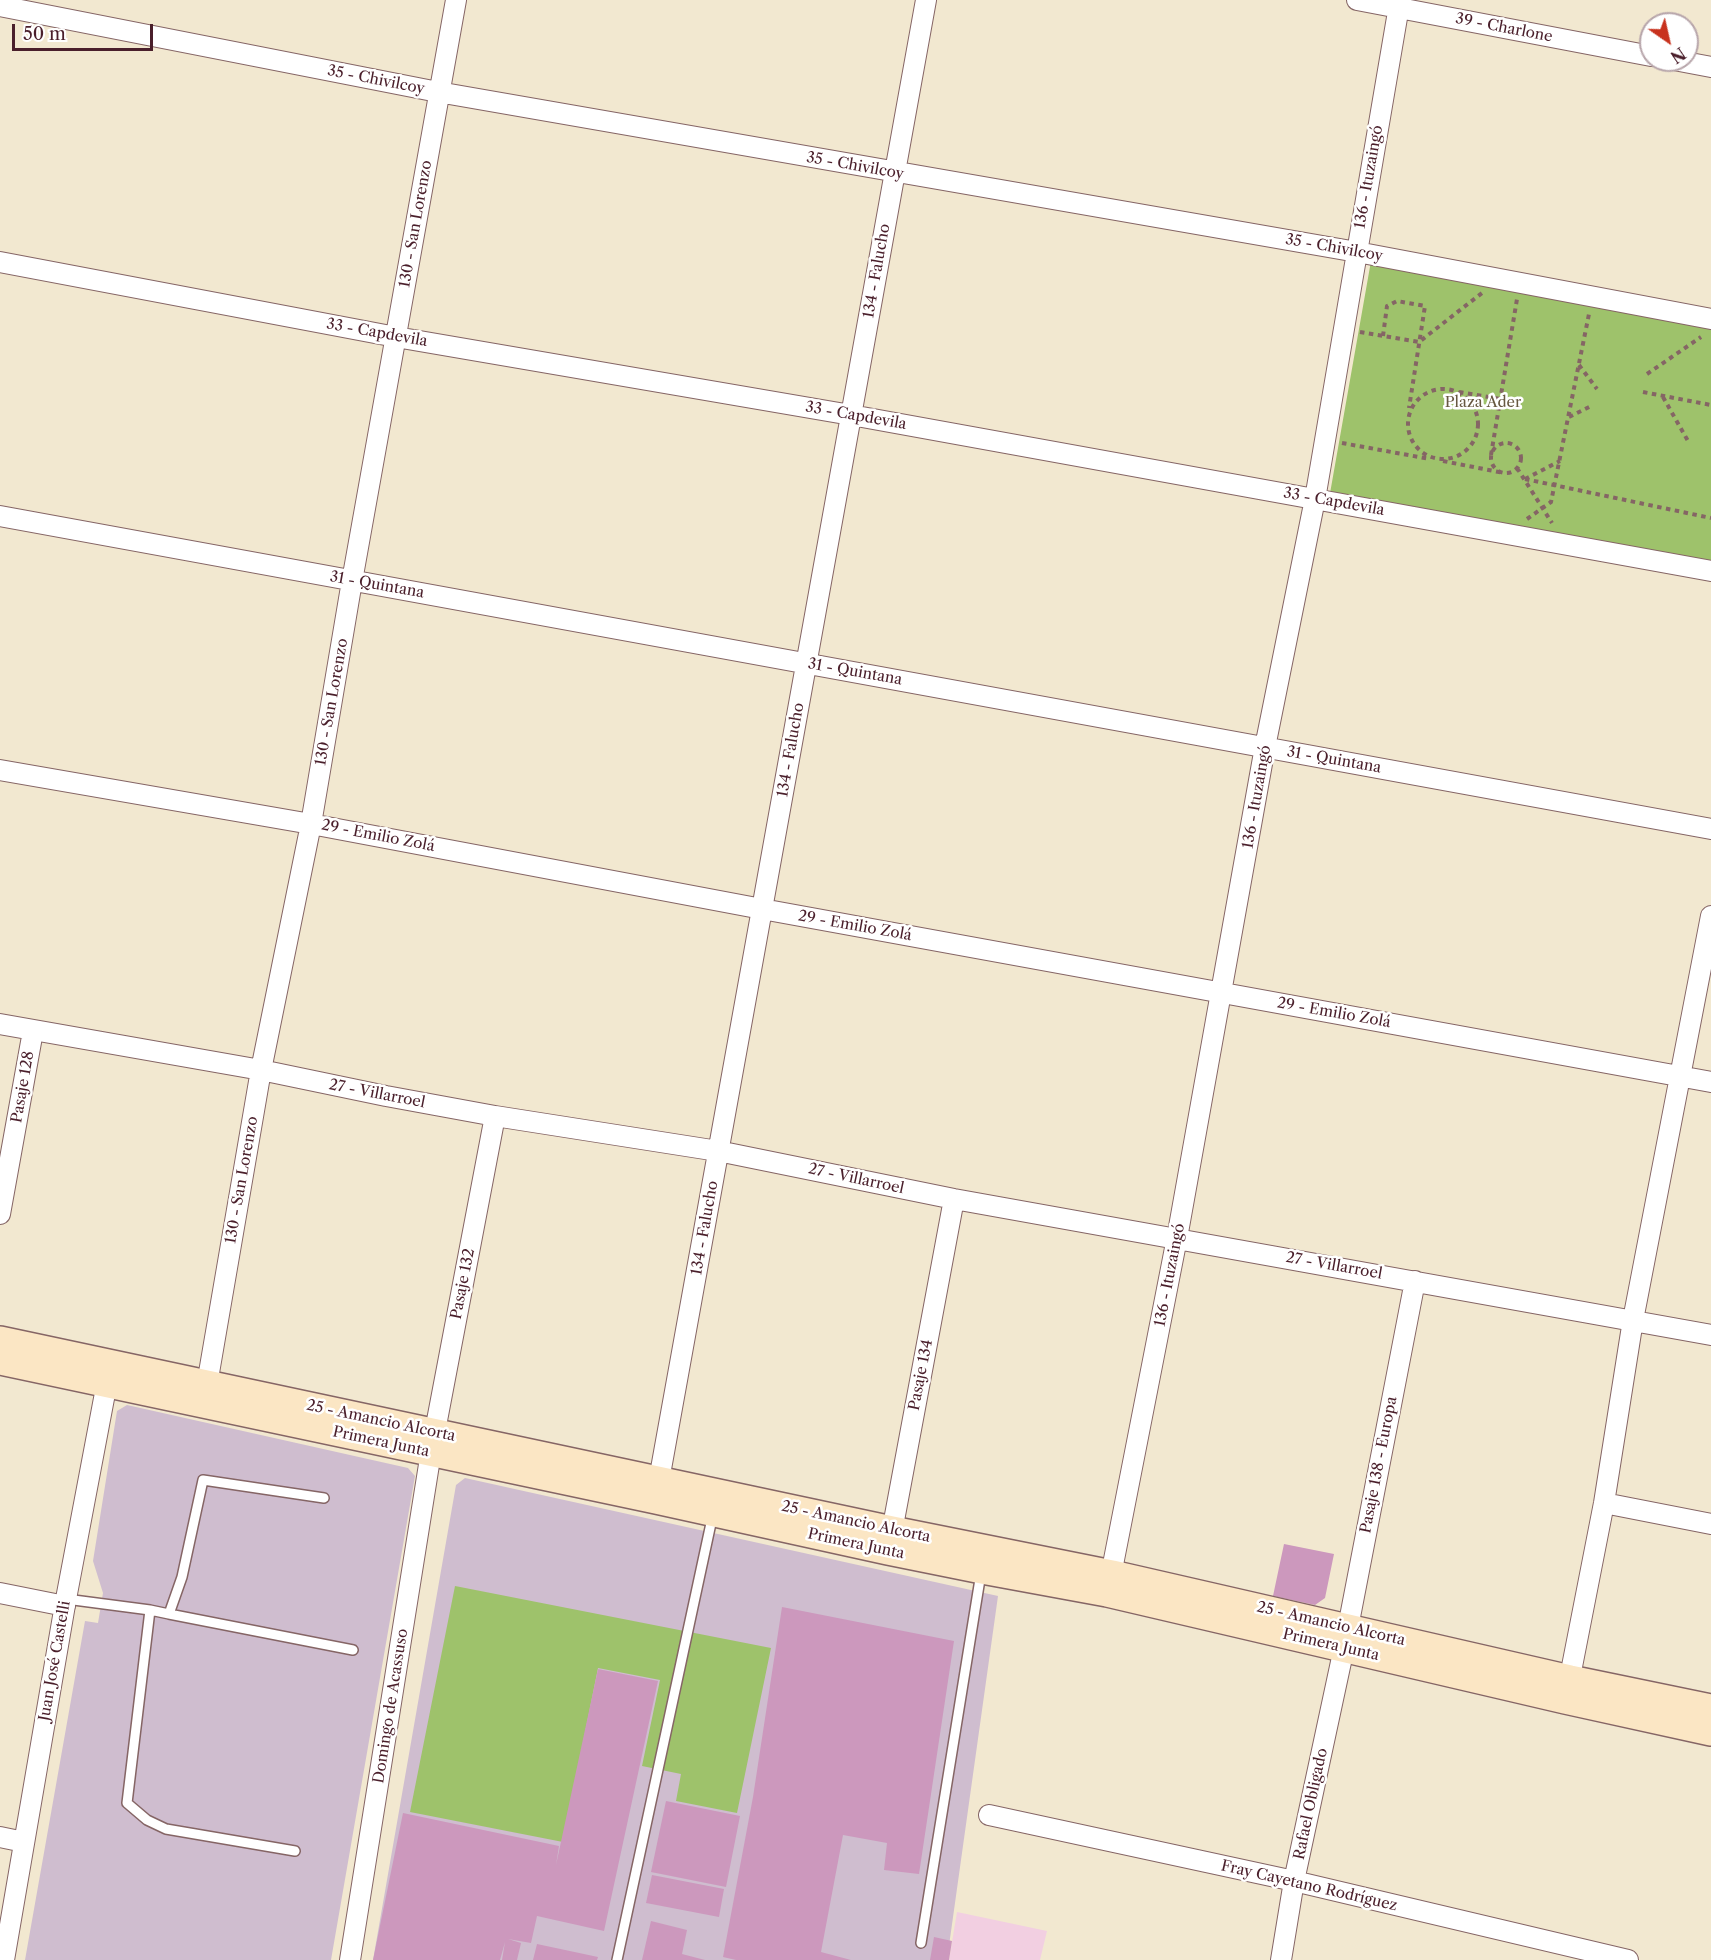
<!DOCTYPE html>
<meta charset="utf-8">
<style>
body{margin:0}
#map{position:relative;width:1711px;height:1960px;overflow:hidden;background:#f2e8d0;font-family:"Libre Caslon Text",serif}
canvas{display:block}
.north{position:absolute;left:1639px;top:12px;width:60px;height:60px;box-sizing:border-box;background:#fff;border:2px solid #b7a5aa;border-radius:50%;rotate:146deg;font-size:16px;font-weight:700;line-height:24px;text-align:center;color:#4a1f2b}
.north::after{content:'';display:block;margin:auto;width:21px;height:27px;background:#c8321e;clip-path:polygon(50% 0,100% 100%,50% 72%,0 100%)}
.scale{position:absolute;left:12px;top:24px;width:141px;height:27px;box-sizing:border-box;border:3px solid #4a1f2b;border-top:0;padding-left:8px;font-size:18px;line-height:21px;white-space:nowrap;color:#4a1f2b;-webkit-text-stroke:4px #fff;paint-order:stroke}
</style>
<div id="map">
<canvas width="1711" height="1960"></canvas>
<div class="north">N</div>
<div class="scale">50 m</div>
</div>
<script>
const g = document.querySelector('canvas').getContext('2d');
g.lineJoin = 'round';
function paint(path, color) {
  g.fillStyle = color;
  g.fill(path, 'evenodd');
}
function toPath(rows) {
  const path = new Path2D();
  for (const r of rows) {
    if (r.length === 3) {
      path.moveTo(r[0] + r[2], r[1]);
      path.arc(r[0], r[1], r[2], 0, 2 * Math.PI);
      continue;
    }
    path.moveTo(r[0], r[1]);
    for (let i = 2; i < r.length; i += 2) path.lineTo(r[i], r[i + 1]);
  }
  return path;
}
function trace(path, color, width, dash) {
  g.strokeStyle = color;
  g.lineWidth = width;
  g.lineCap = dash ? 'butt' : 'round';
  g.setLineDash(dash || []);
  g.stroke(path);
}
function label(font, color, halo, rows, align = 'center') {
  g.font = font + ' "Libre Caslon Text",serif';
  g.lineWidth = 5;
  g.setLineDash([]);
  g.textBaseline = 'middle';
  g.strokeStyle = halo;
  g.fillStyle = color;
  for (const [text, x, y, turn = 0] of rows) {
    g.save();
    g.translate(x, y);
    g.rotate((+turn || 0) * Math.PI / 180);
    g.textAlign = isNaN(turn) ? turn : align;
    if (halo) g.strokeText(text, 0, 0);
    g.fillText(text, 0, 0);
    g.restore();
  }
}
paint(toPath([
 [957,1912,1047,1931,1040,1960,949,1960]
]), '#f2cfe1');
paint(toPath([
 [127,1405,408,1468,415,1476,331,1960,25,1960,85,1621,98,1623,103,1593,93,1561,117,1411],
 [465,1478,998,1596,947,1960,373,1960,456,1485]
]), '#cfbdcf');
paint(toPath([
 [1371,261,1711,319,1711,564,1329,499],
 [455,1586,771,1648,737,1813,676,1801,681,1774,642,1766,660,1680,598,1668,563,1842,410,1812]
]), '#9ec26b');
paint(toPath([
 [1284,1544,1334,1554,1325,1598,1315,1605,1273,1596],
 [782,1607,954,1641,919,1874,884,1870,887,1843,843,1835,821,1952,851,1960,736,1960,723,1957,753,1797],
 [598,1669,658,1681,604,1931,537,1916,531,1943,508,1939,521,1943,517,1960,502,1960,505,1942,500,1960,373,1960,403,1813,559,1846,556,1865],
 [666,1801,740,1816,726,1887,651,1872],
 [652,1875,724,1889,719,1917,646,1903],
 [651,1921,687,1930,682,1954,705,1960,642,1960],
 [934,1937,952,1941,949,1960,930,1960],
 [537,1944,598,1957,597,1960,533,1960]
]), '#cc98bd');
const lane = toPath([
 [66,1599,150,1610,127,1803,147,1820,166,1829,295,1851],
 [150,1610,169,1614,182,1577,203,1480,324,1498],
 [169,1614,353,1650],
 [921,1943,981,1573],
 [617,1960,713,1514]
]);
const street = toPath([
 [1357,0,1651,56],
 [0,6,438,92,1357,252,1711,319],
 [1674,60,1711,67],
 [0,262,396,337,851,415,1711,571],
 [0,516,1711,829],
 [0,770,311,824,762,909,1711,1082],
 [0,1024,261,1070,386,1096,495,1116,718,1151,954,1199,1711,1335],
 [0,1214,33,1031],
 [205,1396,261,1070,311,824,352,581,456,0],
 [657,1491,926,0],
 [1604,1503,1711,1524],
 [890,1542,954,1199],
 [1109,1585,1177,1238,1265,747,1315,499,1400,0],
 [0,1593,65,1606],
 [1567,1692,1604,1503,1633,1320,1711,916],
 [989,1815,1294,1881,1628,1960],
 [0,1837,24,1842],
 [4,1960,66,1599,109,1372],
 [350,1960,431,1452,495,1116],
 [1281,1960,1294,1881,1344,1648,1415,1281]
]);
const secondary = toPath([
 [0,1340,892,1530,1112,1574,1570,1679,1711,1708],
 [0,1361,656,1500,888,1551,982,1570,1107,1593,1565,1700,1711,1732]
]);
trace(lane, '#856565', 12);
trace(street, '#856565', 22);
trace(secondary, '#856565', 30);
trace(toPath([
 [1360,332,1419,342,1482,293],
 [1383,336,1387,306,1397,301,1425,306,1409,408],
 [1579,365,1597,389],
 [1647,374,1701,337],
 [1443,424,35],
 [1459,392,1501,399],
 [1643,392,1711,405],
 [1663,397,1688,441],
 [1569,417,1593,405],
 [1342,443,1430,459],
 [1506,458,15],
 [1491,455,1517,299],
 [1443,461,1504,473],
 [1517,468,1552,523],
 [1525,479,1711,518],
 [1525,479,1560,461],
 [1527,519,1551,502,1589,314]
]), '#856565', 4, [4.5, 4.5]);
trace(lane, '#fff', 9);
trace(street, '#fff', 20);
trace(secondary, '#fbe6c4', 27);
label('15px', '#4a1f2b', '#fff', [
 ["39 - Charlone",1504,28,11],
 ["35 - Chivilcoy",376,80,11],
 ["35 - Chivilcoy",855,166,10],
 ["136 - Ituzaingó",1369,177,-80],
 ["130 - San Lorenzo",416,224,-80],
 ["35 - Chivilcoy",1334,248,10],
 ["134 - Falucho",877,271,-80],
 ["33 - Capdevila",377,333,10],
 ["33 - Capdevila",856,416,10],
 ["33 - Capdevila",1334,502,10],
 ["31 - Quintana",377,585,10],
 ["31 - Quintana",855,672,10],
 ["130 - San Lorenzo",332,702,-80],
 ["134 - Falucho",791,750,-80],
 ["31 - Quintana",1334,760,10],
 ["136 - Ituzaingó",1257,797,-80],
 ["29 - Emilio Zolá",378,836,11],
 ["29 - Emilio Zolá",855,926,10],
 ["29 - Emilio Zolá",1334,1013,10],
 ["Pasaje 128",23,1087,-80],
 ["27 - Villarroel",377,1094,11],
 ["27 - Villarroel",856,1179,12],
 ["130 - San Lorenzo",242,1180,-80],
 ["134 - Falucho",705,1228,-80],
 ["27 - Villarroel",1334,1266,10],
 ["136 - Ituzaingó",1170,1275,-79],
 ["Pasaje 132",463,1284,-79],
 ["Pasaje 134",921,1375,-79],
 ["25 - Amancio Alcorta",381,1421,12],
 ["Primera Junta",381,1442,12],
 ["Pasaje 138 - Europa",1379,1465,-79],
 ["25 - Amancio Alcorta",856,1522,12],
 ["Primera Junta",856,1544,12],
 ["25 - Amancio Alcorta",1331,1624,13],
 ["Primera Junta",1331,1645,13],
 ["Juan José Castelli",55,1661,-80],
 ["Domingo de Acassuso",391,1706,-81],
 ["Rafael Obligado",1311,1804,-78],
 ["Fray Cayetano Rodríguez",1309,1886,13]
]);
label('15px', '#675841', '#fff', [
 ["Plaza Ader",1483,403]
]);
</script>
